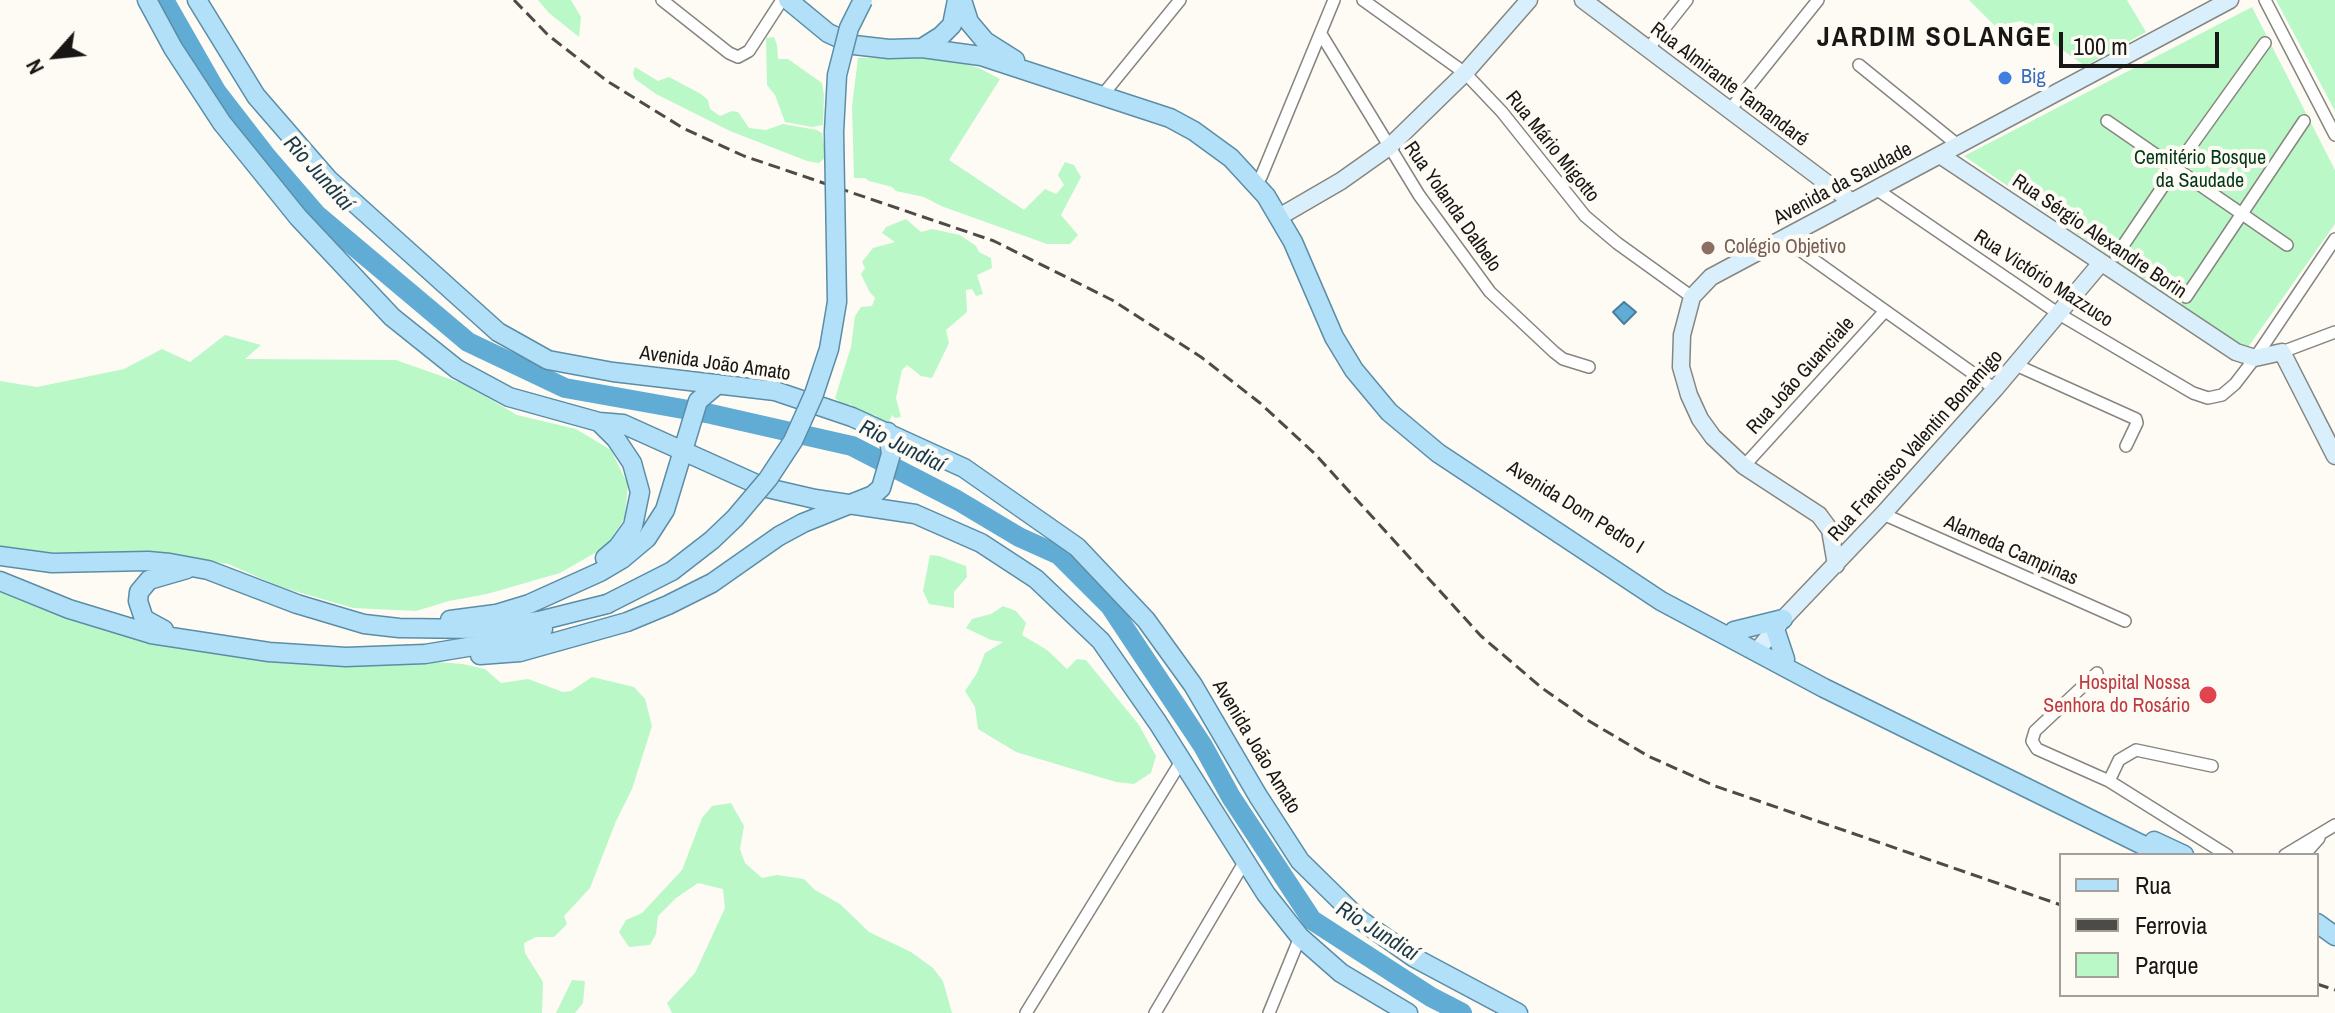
<!DOCTYPE html>
<meta charset="utf-8">
<style>
body{margin:0}
#map{position:relative;width:2335px;height:1013px;overflow:hidden;background:#fefbf5;font-family:"Archivo Narrow",sans-serif}
canvas{display:block}
.legend{position:absolute;left:2059px;top:853px;width:260px;height:144px;box-sizing:border-box;background:#fefbf5;border:2px solid #a2a09b;margin:0;padding:10px 14px;list-style:none;font-size:24px;color:#181715}
.legend li{display:flex;align-items:center;gap:16px;height:40px}
.legend b{width:40px;border:2px solid #a2a09b}
.north{position:absolute;left:16px;top:16px;width:80px;height:80px;-webkit-text-stroke:6px #fefbf5;paint-order:stroke;rotate:243deg;font-size:22px;font-weight:700;line-height:32px;text-align:center;color:#181715}
.north::after{content:'';display:block;margin:auto;width:28px;height:36px;background:#181715;clip-path:polygon(50% 0,100% 100%,50% 72%,0 100%)}
.scale{position:absolute;left:2059px;top:32px;width:160px;height:36px;box-sizing:border-box;border:4px solid #181715;border-top:0;padding-left:10px;font-size:24px;line-height:28px;white-space:nowrap;color:#181715;-webkit-text-stroke:6px #fefbf5;paint-order:stroke}
</style>
<div id="map">
<canvas width="2335" height="1013"></canvas>
<ul class="legend">
<li><b style="height:10px;background:#b2e0f8"></b>Rua</li>
<li><b style="height:10px;background:#4c4b48"></b>Ferrovia</li>
<li><b style="height:22px;background:#baf8c8"></b>Parque</li>
</ul>
<div class="north">N</div>
<div class="scale">100 m</div>
</div>
<script>
const g = document.querySelector('canvas').getContext('2d');
g.lineJoin = 'round';
function paint(path, color) {
  g.fillStyle = color;
  g.fill(path, 'evenodd');
}
function toPath(rows) {
  const path = new Path2D();
  for (const r of rows) {
    path.moveTo(r[0], r[1]);
    for (let i = 2; i < r.length; i += 2) path.lineTo(r[i], r[i + 1]);
  }
  return path;
}
function trace(path, color, width, dash) {
  g.strokeStyle = color;
  g.lineWidth = width;
  g.lineCap = dash ? 'butt' : 'round';
  g.setLineDash(dash || []);
  g.stroke(path);
}
function label(font, color, halo, rows, align = 'center') {
  g.font = font + ' "Archivo Narrow",sans-serif';
  g.lineWidth = 8;
  g.setLineDash([]);
  g.textBaseline = 'middle';
  g.strokeStyle = halo;
  g.fillStyle = color;
  for (const [text, x, y, turn = 0] of rows) {
    g.save();
    g.translate(x, y);
    g.rotate((+turn || 0) * Math.PI / 180);
    g.textAlign = isNaN(turn) ? turn : align;
    if (halo) g.strokeText(text, 0, 0);
    g.fillText(text, 0, 0);
    g.restore();
  }
}
paint(toPath([
 [538,0,571,0,581,17,579,37,549,13],
 [1969,0,2127,0,2146,32,2085,66,2022,21,1995,26],
 [2276,0,2335,0,2335,111],
 [2252,7,2335,170,2335,224,2246,350,1964,156],
 [774,37,777,45,778,59,788,59,822,83,824,95,823,125,812,127,785,122,775,95,767,85,766,38],
 [907,57,951,60,979,68,1000,79,949,160,1024,210,1045,189,1056,194,1064,185,1058,175,1065,162,1074,165,1081,177,1061,215,1078,235,1070,244,1047,244,941,206,924,197,896,191,892,187,869,181,865,178,854,178,852,106,858,58],
 [635,67,658,81,669,77,701,94,708,100,710,109,720,116,732,111,738,112,749,128,766,130,783,124,817,130,822,133,826,157,819,163,807,161,730,131,656,94,635,79,633,73],
 [906,219,921,232,932,229,960,235,976,246,979,252,991,258,992,268,977,275,983,294,976,296,972,289,966,290,967,312,946,330,949,343,932,378,921,376,907,365,902,370,896,398,901,417,895,418,892,415,889,422,882,421,875,415,861,413,850,404,845,406,835,398,851,347,855,316,861,307,872,306,875,298,869,291,861,274,865,268,862,262,873,248,895,242,882,233,886,227],
 [225,335,261,345,245,359,396,360,464,384,517,415,576,429,611,450,628,485,625,517,607,546,560,573,487,594,449,601,416,611,353,608,281,587,228,564,155,553,40,554,0,548,0,381,37,387,124,369,162,349,190,362],
 [930,555,939,556,966,566,967,577,954,592,954,608,929,604,923,591],
 [0,585,88,622,409,660,463,664,485,669,501,683,528,679,563,692,571,691,592,677,634,687,645,699,652,726,632,789,616,821,590,888,564,916,567,924,554,937,536,937,524,943,525,953,543,982,542,1013,0,1013],
 [1003,606,1016,611,1026,623,1022,635,1047,650,1067,669,1077,659,1086,660,1139,725,1156,756,1151,773,1134,784,1116,782,1016,752,978,729,975,707,965,691,977,673,985,653,1003,642,991,640,966,628,972,619,991,614],
 [731,803,744,826,740,849,745,863,762,878,777,875,804,879,815,890,840,904,869,932,911,952,933,968,943,981,952,1013,672,1013,667,1003,695,973,725,908,723,889,698,883,676,898,658,916,656,934,650,945,629,947,619,932,626,920,642,913,682,870,702,818,712,806],
 [572,980,585,981,583,1003,575,1013,556,1013]
]), '#baf8c8');
const water = toPath([
 [1624,302,1636,312,1624,324,1613,312,1624,302]
]);
paint(water, '#60acd5');
trace(water, '#4a7f9b', 2);
trace(toPath([
 [164,0,216,91,267,157,317,215,468,342,565,388,711,414,852,446,957,500,1019,537,1059,555,1110,606,1203,746,1231,797,1312,920,1431,997,1462,1013]
]), '#60acd5', 20);
const street = toPath([
 [662,0,729,53,738,57,749,51,782,0],
 [1363,0,1465,73,1502,112,1585,216,1617,243,1692,297],
 [2265,0,2335,135],
 [1321,34,1419,195,1490,292,1554,352,1563,359,1589,367],
 [1648,49,1687,0],
 [1859,65,1959,146],
 [1101,97,1180,0],
 [1729,111,1818,0],
 [2107,121,2287,245],
 [1261,177,1334,0],
 [1876,189,2059,314,2193,393,2208,398,2222,395,2235,384,2255,358,2335,239],
 [1783,238,1995,389],
 [2116,256,2176,167,2265,43],
 [2186,297,2304,121],
 [2282,352,2335,332],
 [2016,365,2136,419,2137,423,2126,446],
 [1744,466,1885,311],
 [1883,514,2125,621],
 [2097,673,2035,731,2032,741,2037,749,2109,781],
 [2212,766,2136,750,2119,760,2109,781,2227,855],
 [2285,855,2335,825],
 [2304,855,2319,838],
 [1026,1013,1182,760],
 [1155,1013,1245,861],
 [1269,1013,1300,937]
]);
const secondary = toPath([
 [1583,0,1852,202],
 [1940,155,2236,352,2255,358,2282,352,2335,456],
 [1279,217,1341,181,1389,147,1465,73,1529,0],
 [1836,565,1830,530,1819,515,1744,466,1713,437,1700,419,1689,395,1681,367,1682,335,1692,297,1711,277,2230,0],
 [1756,652,1783,619,1883,514,1995,389,2101,263]
]);
const primary = toPath([
 [147,0,173,48,222,123,298,217,392,317,457,369,509,397,599,422,623,424,763,487,815,499,915,514,981,543,1036,579,1101,641,1158,723,1266,894,1300,937,1341,973,1408,1013],
 [197,0,256,96,328,179,498,332,548,360,613,372,775,391,852,417,964,468,1077,547,1146,620,1193,685,1258,796,1300,861,1359,919,1413,957,1518,1013],
 [788,0,828,33,854,45,889,49,922,48,981,56,1170,118,1194,131,1231,158,1266,196,1293,242,1334,337,1354,370,1389,412,1438,453,1661,601,1824,688,2163,855],
 [962,0,969,22,985,41,1015,60],
 [922,48,941,36,952,25,957,0],
 [599,422,616,439,632,463,640,492,633,526,618,547,605,558],
 [0,556,52,563,148,561,170,563,208,570,297,604,364,624,399,628,480,629,539,621,607,604],
 [0,581,69,609,151,634,269,652,346,657,425,654,486,644,543,629],
 [450,620,496,614,529,604,600,572,622,559,647,538,665,510,698,401,718,384],
 [1775,629,1785,659],
 [164,630,144,619,138,601,139,592,149,580,187,569],
 [1734,631,1783,619],
 [480,655,520,652,627,622,668,605,712,583,779,536,803,523,873,495,881,488,891,454,888,432],
 [2154,841,2184,855],
 [2317,923,2335,936]
]);
trace(street, '#87857f', 14);
trace(secondary, '#87857f', 19);
trace(primary, '#5b8da6', 21);
trace(street, '#fff', 11);
trace(secondary, '#d9f0fc', 16);
trace(primary, '#b2e0f8', 18);
trace(toPath([
 [514,0,548,35,607,81,683,128,744,156,994,241,1112,300,1201,357,1260,403,1315,454,1481,636,1542,688,1589,721,1648,756,1715,786,2061,905],
 [2317,984,2335,990]
]), '#4c4b48', 3, [12, 6]);
const primaryBridge = toPath([
 [607,604,672,571,712,540,735,518,768,479,793,441,814,394,829,349,837,302,834,132,837,75,849,28,863,0]
]);
trace(primaryBridge, '#5b8da6', 21, []);
trace(primaryBridge, '#b2e0f8', 18);
for (const [x, y, r, color] of [
 [2005,78,8,"#3f7fe0"],
 [1708,248,8,"#8d6e63"],
 [2208,695,10,"#e0444e"]
]) {
  const dot = new Path2D();
  dot.arc(x, y, r, 0, 2 * Math.PI);
  g.fillStyle = color;
  g.fill(dot);
  trace(dot, '#fefbf5', 3);
}
label('20px', '#366cbe', '#fefbf5', [
 ["Big",2021,78]
], 'left');
label('20px', '#181715', '#fefbf5', [
 ["Rua Almirante Tamandaré",1729,85,37],
 ["Rua Mário Migotto",1552,147,51],
 ["Avenida da Saudade",1843,184,-28],
 ["Rua Yolanda Dalbelo",1452,207,55],
 ["Rua Sérgio Alexandre Borin",2099,237,34],
 ["Rua Victório Mazzuco",2043,279,33],
 ["Avenida João Amato",715,364,8],
 ["Rua João Guanciale",1801,376,-48],
 ["Rua Francisco Valentin Bonamigo",1916,446,-48],
 ["Avenida Dom Pedro I",1575,508,32],
 ["Alameda Campinas",2011,551,24],
 ["Avenida João Amato",1256,747,59]
]);
label('20px', '#033718', '#fefbf5', [
 ["Cemitério Bosque",2200,159],
 ["da Saudade",2200,182]
]);
label('20px', '#785e54', '#fefbf5', [
 ["Colégio Objetivo",1724,248]
], 'left');
label('20px', '#be3a42', '#fefbf5', [
 ["Hospital Nossa",2190,684],
 ["Senhora do Rosário",2190,707]
], 'right');
label('italic 22px', '#17394b', '#fefbf5', [
 ["Rio Jundiaí",318,174,48],
 ["Rio Jundiaí",902,447,26],
 ["Rio Jundiaí",1377,932,32]
]);
g.letterSpacing = '2px';
label('bold 28px', '#181715', '#fefbf5', [
 ["JARDIM SOLANGE",1935,38]
]);
g.letterSpacing = '0px';
</script>
